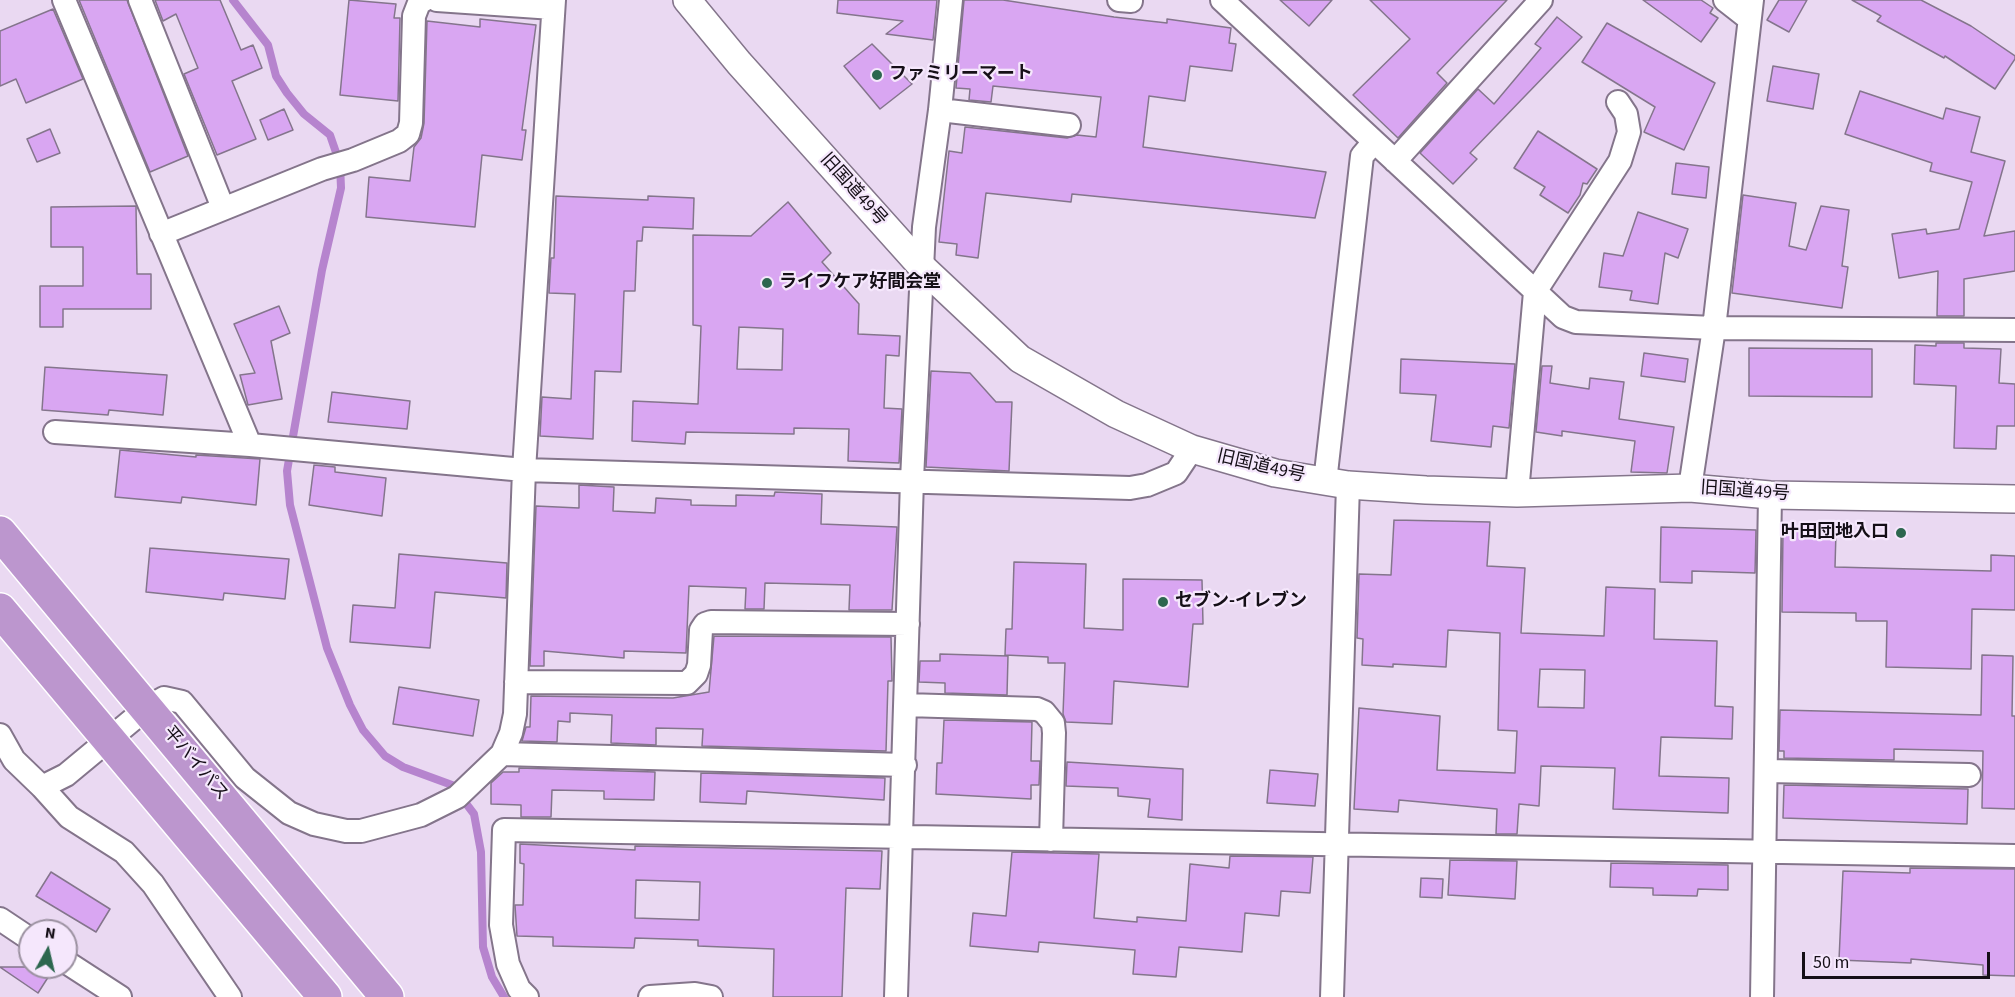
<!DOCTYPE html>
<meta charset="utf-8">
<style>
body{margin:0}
#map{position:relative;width:2015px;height:997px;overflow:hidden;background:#ead9f2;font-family:"Source Sans 3",sans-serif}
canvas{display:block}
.north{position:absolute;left:18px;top:919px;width:60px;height:60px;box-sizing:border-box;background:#f5e7fc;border:2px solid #9b91a0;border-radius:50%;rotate:8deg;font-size:16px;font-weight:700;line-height:24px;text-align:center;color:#150f17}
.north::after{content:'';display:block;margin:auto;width:21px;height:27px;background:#2d674f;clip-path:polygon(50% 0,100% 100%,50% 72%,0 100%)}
.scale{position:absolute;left:1802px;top:952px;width:188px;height:27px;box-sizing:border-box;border:3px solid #150f17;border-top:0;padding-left:8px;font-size:18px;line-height:21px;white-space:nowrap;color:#150f17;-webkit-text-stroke:4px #f5e7fc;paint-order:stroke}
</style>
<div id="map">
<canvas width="2015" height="997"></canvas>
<div class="north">N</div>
<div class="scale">50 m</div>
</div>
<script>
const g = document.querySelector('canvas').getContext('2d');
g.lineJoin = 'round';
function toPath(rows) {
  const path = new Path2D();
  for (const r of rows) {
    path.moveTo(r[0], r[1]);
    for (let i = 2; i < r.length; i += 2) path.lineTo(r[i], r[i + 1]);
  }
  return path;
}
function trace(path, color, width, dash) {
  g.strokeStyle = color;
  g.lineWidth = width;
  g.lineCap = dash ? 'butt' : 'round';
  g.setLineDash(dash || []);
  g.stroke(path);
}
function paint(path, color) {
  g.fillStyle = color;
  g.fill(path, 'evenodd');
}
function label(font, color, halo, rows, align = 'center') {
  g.font = font + ' "Source Sans 3","Noto Sans JP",sans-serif';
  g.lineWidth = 4.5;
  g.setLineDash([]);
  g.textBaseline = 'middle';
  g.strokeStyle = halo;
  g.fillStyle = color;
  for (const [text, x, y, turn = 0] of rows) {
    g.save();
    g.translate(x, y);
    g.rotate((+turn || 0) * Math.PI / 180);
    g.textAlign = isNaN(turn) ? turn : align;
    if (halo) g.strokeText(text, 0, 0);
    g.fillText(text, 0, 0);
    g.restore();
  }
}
trace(toPath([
 [233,0,268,45,276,76,287,93,304,114,330,135,340,164,341,188,322,270,287,471,290,505,327,648,350,705,363,730,385,756,403,767,452,785,474,814,481,852,483,947,492,977,504,997]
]), '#b684ce', 8);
const building = toPath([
 [79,0,127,0,188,156,150,172,79,0],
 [155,0,220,0,241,50,253,45,262,68,232,81,256,139,217,155,184,74,198,68,176,14,163,21,155,0],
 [349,0,396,4,394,18,400,18,398,101,340,95,349,0],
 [838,0,937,0,933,40,886,34,903,21,837,13,838,0],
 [964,0,1003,0,1114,17,1167,23,1167,19,1231,28,1229,43,1236,44,1232,71,1190,66,1185,101,1149,96,1143,147,1326,172,1315,218,1072,194,1071,202,986,193,978,258,956,255,957,244,939,242,949,151,962,153,965,127,1067,138,1077,135,1096,137,1101,97,993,86,991,102,969,100,970,89,956,88,964,0],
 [1280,0,1332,0,1309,26,1280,0],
 [1370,0,1507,0,1437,73,1447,83,1398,138,1353,95,1410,39,1370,0],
 [1643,0,1701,0,1713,8,1710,13,1718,18,1701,42,1643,0],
 [1779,0,1807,0,1789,32,1767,20,1779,0],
 [1852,0,1921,0,1971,26,2015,56,2015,59,1995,89,1945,56,1944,58,1877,21,1881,16,1852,0],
 [53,9,83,79,26,103,16,79,0,86,0,31,53,9],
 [1557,17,1582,37,1470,153,1477,159,1453,184,1420,153,1478,89,1494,104,1541,48,1535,44,1557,17],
 [480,19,536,25,522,130,526,130,522,160,482,155,475,227,366,217,369,177,410,181,414,147,421,138,424,123,427,21,480,27,480,19],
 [1607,23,1715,83,1684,150,1644,132,1655,107,1582,62,1607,23],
 [872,44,912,84,880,109,844,66,872,44],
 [1773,66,1819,74,1813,109,1767,101,1773,66],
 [1860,91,1943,119,1946,108,1980,117,1971,152,2005,161,1984,236,2015,231,2015,271,1964,279,1964,316,1937,316,1938,271,1899,278,1892,234,1926,229,1927,234,1959,229,1972,182,1930,171,1932,163,1845,134,1860,91],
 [284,109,293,130,268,140,260,120,284,109],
 [50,129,60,153,37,162,27,139,50,129],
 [1538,131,1597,169,1587,184,1583,183,1580,195,1568,213,1540,195,1545,187,1514,168,1538,131],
 [1676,163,1709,167,1706,198,1672,194,1676,163],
 [1743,195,1796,203,1789,246,1806,250,1821,206,1849,210,1842,266,1848,267,1842,308,1732,293,1743,195],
 [556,196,648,200,648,196,694,198,693,229,643,227,642,241,637,241,635,291,624,291,621,372,595,371,593,439,540,436,542,397,571,399,575,294,549,293,551,258,554,258,556,196],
 [788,202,831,253,822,262,859,304,858,334,900,336,899,356,886,355,884,408,902,409,899,463,848,461,849,429,794,428,794,434,686,432,685,444,632,441,633,401,698,404,701,326,693,325,693,235,751,236,788,202],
 [739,327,783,329,782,370,737,369,739,327],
 [136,206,137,274,151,274,151,309,63,309,63,327,40,327,40,286,83,286,83,247,51,247,51,207,136,206],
 [1638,212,1688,229,1678,258,1665,253,1658,304,1630,300,1632,291,1599,287,1604,253,1623,256,1638,212],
 [279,306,290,333,271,341,282,399,248,405,240,375,255,373,234,324,279,306],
 [1936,343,1964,343,1964,348,2001,349,1999,383,2015,384,2015,426,1997,426,1996,449,1954,448,1956,386,1914,384,1915,345,1936,346,1936,343],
 [1749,348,1872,349,1872,397,1749,396,1749,348],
 [1644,353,1688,359,1685,382,1641,376,1644,353],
 [1401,359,1515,364,1509,428,1493,426,1491,447,1431,441,1436,395,1400,393,1401,359],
 [1542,366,1552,366,1550,383,1589,389,1590,378,1624,382,1619,419,1674,427,1667,473,1631,472,1635,441,1562,431,1562,436,1536,432,1542,366],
 [45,367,167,375,163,415,109,410,108,415,42,410,45,367],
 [931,371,970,373,996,402,1012,402,1009,471,926,467,931,371],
 [332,392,410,401,407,429,328,422,332,392],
 [120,450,196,457,196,455,260,459,256,505,182,497,181,503,115,497,120,450],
 [314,465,335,467,335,472,386,478,382,516,309,505,314,465],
 [579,485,614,487,613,511,655,513,656,498,691,500,691,505,736,506,736,495,774,496,775,492,822,494,821,524,897,527,892,610,849,610,850,585,765,583,764,609,745,609,746,588,689,586,686,653,624,651,624,658,544,651,544,666,530,666,536,506,579,508,579,485],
 [1394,520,1490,522,1487,566,1525,568,1521,633,1604,636,1606,587,1655,589,1654,639,1717,641,1715,706,1733,707,1732,739,1661,737,1659,776,1729,778,1728,813,1613,809,1615,768,1541,766,1539,806,1519,804,1517,834,1496,834,1497,809,1399,800,1398,812,1354,809,1359,708,1440,716,1437,770,1515,773,1517,731,1498,730,1500,633,1448,630,1446,667,1393,664,1393,667,1362,665,1363,639,1357,638,1359,574,1391,575,1394,520],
 [1540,669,1585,670,1584,708,1538,707,1540,669],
 [1661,527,1756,530,1755,573,1692,571,1692,583,1660,582,1661,527],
 [1783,530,1836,532,1835,567,1991,571,1991,555,2015,556,2015,610,1972,609,1971,669,1886,667,1887,621,1856,621,1856,613,1782,612,1783,530],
 [150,548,289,559,285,599,224,593,223,600,146,592,150,548],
 [399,554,507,563,506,598,435,592,430,648,350,642,353,605,395,608,399,554],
 [1014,562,1086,564,1084,628,1123,630,1123,579,1202,580,1203,624,1193,624,1188,687,1114,681,1112,724,1066,722,1063,714,1065,663,1048,663,1048,657,1005,655,1006,629,1012,629,1014,562],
 [714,636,891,637,892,681,888,681,886,751,702,746,703,729,656,728,656,745,611,743,612,715,570,713,570,722,558,721,557,742,522,741,526,727,530,727,531,696,673,698,709,692,714,636],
 [940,654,1008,656,1007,695,945,693,945,683,919,682,920,661,940,661,940,654],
 [1982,655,2013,656,2012,716,2015,716,2015,809,1982,808,1983,751,1894,749,1894,760,1784,758,1784,751,1779,751,1780,710,1981,715,1982,655],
 [399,687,479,700,473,736,393,724,399,687],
 [944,720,1032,722,1031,761,1040,761,1039,785,1031,785,1031,799,936,794,937,763,942,763,944,720],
 [1067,762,1183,769,1182,820,1148,817,1150,799,1118,796,1118,788,1066,786,1067,762],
 [519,768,655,772,654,800,604,799,604,791,552,790,551,817,521,817,521,805,491,804,491,783,503,772,519,772,519,768],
 [1270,770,1318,774,1315,806,1267,803,1270,770],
 [701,773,885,778,884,800,747,791,746,804,700,802,701,773],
 [1784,785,1968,789,1967,824,1783,818,1784,785],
 [520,844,635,850,635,846,882,851,880,889,846,888,842,997,773,997,774,949,698,946,698,940,635,938,634,948,553,946,553,937,517,936,515,905,523,905,524,864,520,863,520,844],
 [636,880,700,882,699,920,635,918,636,880],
 [1012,852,1099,854,1094,918,1137,922,1137,917,1186,921,1190,864,1229,868,1230,856,1313,857,1310,893,1281,891,1279,916,1245,913,1242,952,1179,947,1176,977,1133,974,1135,950,1039,942,1038,952,970,946,973,913,1006,916,1012,852],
 [1450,860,1517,861,1515,899,1448,895,1450,860],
 [1611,863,1728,865,1728,890,1698,889,1697,896,1653,895,1653,888,1610,887,1611,863],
 [1910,868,2015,869,2015,976,1983,975,1983,965,1911,959,1911,963,1839,960,1843,871,1910,873,1910,868],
 [51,872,110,909,96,932,36,896,51,872],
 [1421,878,1443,879,1442,898,1420,897,1421,878],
 [0,967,54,967,54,968,38,993,0,967]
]);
paint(building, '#d9a6f2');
trace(building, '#84758c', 1.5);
const minor = toPath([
 [64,0,250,445],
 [140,0,223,208],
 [437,0,553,8],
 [1119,0,1131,1],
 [1222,0,1563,317,1576,322,1714,328,2015,330],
 [1725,0,1748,18],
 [940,110,1069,125],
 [1395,161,1541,0],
 [161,234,322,169,353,160,399,141,408,134,411,123,414,16,419,3,424,0],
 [55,432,250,445,524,470,1130,488,1147,485,1176,473,1192,449],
 [1325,482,1362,156,1374,142],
 [1690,488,1714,328,1752,0],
 [1517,493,1535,292,1620,161,1629,132,1626,114,1618,102],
 [516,682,687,683,696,674,699,665,701,630,705,624,711,622,908,624],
 [906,705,1037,709,1044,712,1053,723,1054,733,1051,840],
 [0,735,14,760,42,787,66,775,148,707,164,698,182,702,245,778,289,813,314,824,346,831,361,831,421,815,457,797,502,754,511,733,515,714,524,470,554,0],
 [502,754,905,765],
 [1767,771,1969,775],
 [42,787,69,817,124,852,153,884,230,997],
 [0,919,30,939],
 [66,962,120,997],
 [527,997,519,989,508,964,501,925,504,830,2015,856],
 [650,997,695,994,711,997],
 [896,997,912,480,924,227,940,110,951,0],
 [1332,997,1348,485],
 [1762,997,1770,495]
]);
const tertiary = toPath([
 [687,0,739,63,922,267,1020,359,1116,414,1192,449,1275,473,1348,485,1426,490,1517,493,1690,488,1770,495,2015,499]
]);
const trunk = toPath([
 [0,533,387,997],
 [0,610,325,997]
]);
trace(minor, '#84758b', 26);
trace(tertiary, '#84758b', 30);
trace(trunk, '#fff', 36);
trace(minor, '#fff', 22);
trace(tertiary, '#fff', 27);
trace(trunk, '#bc96ce', 33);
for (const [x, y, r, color] of [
 [877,75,6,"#2d674f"],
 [767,283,6,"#2d674f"],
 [1901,533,6,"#2d674f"],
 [1163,602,6,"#2d674f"]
]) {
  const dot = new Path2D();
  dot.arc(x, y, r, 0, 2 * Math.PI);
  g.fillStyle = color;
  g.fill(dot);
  trace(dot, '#f5e7fc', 2);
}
label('bold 18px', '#150f17', '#f5e7fc', [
 ["ファミリーマート",889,75],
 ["ライフケア好間会堂",779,283],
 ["叶田団地入口",1889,533,"right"],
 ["セブン-イレブン",1175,602]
], 'left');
label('18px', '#150f17', '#f5e7fc', [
 ["旧国道49号",853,190,48],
 ["旧国道49号",1261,467,13],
 ["旧国道49号",1745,492,4],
 ["平バイパス",195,764,50]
]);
</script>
